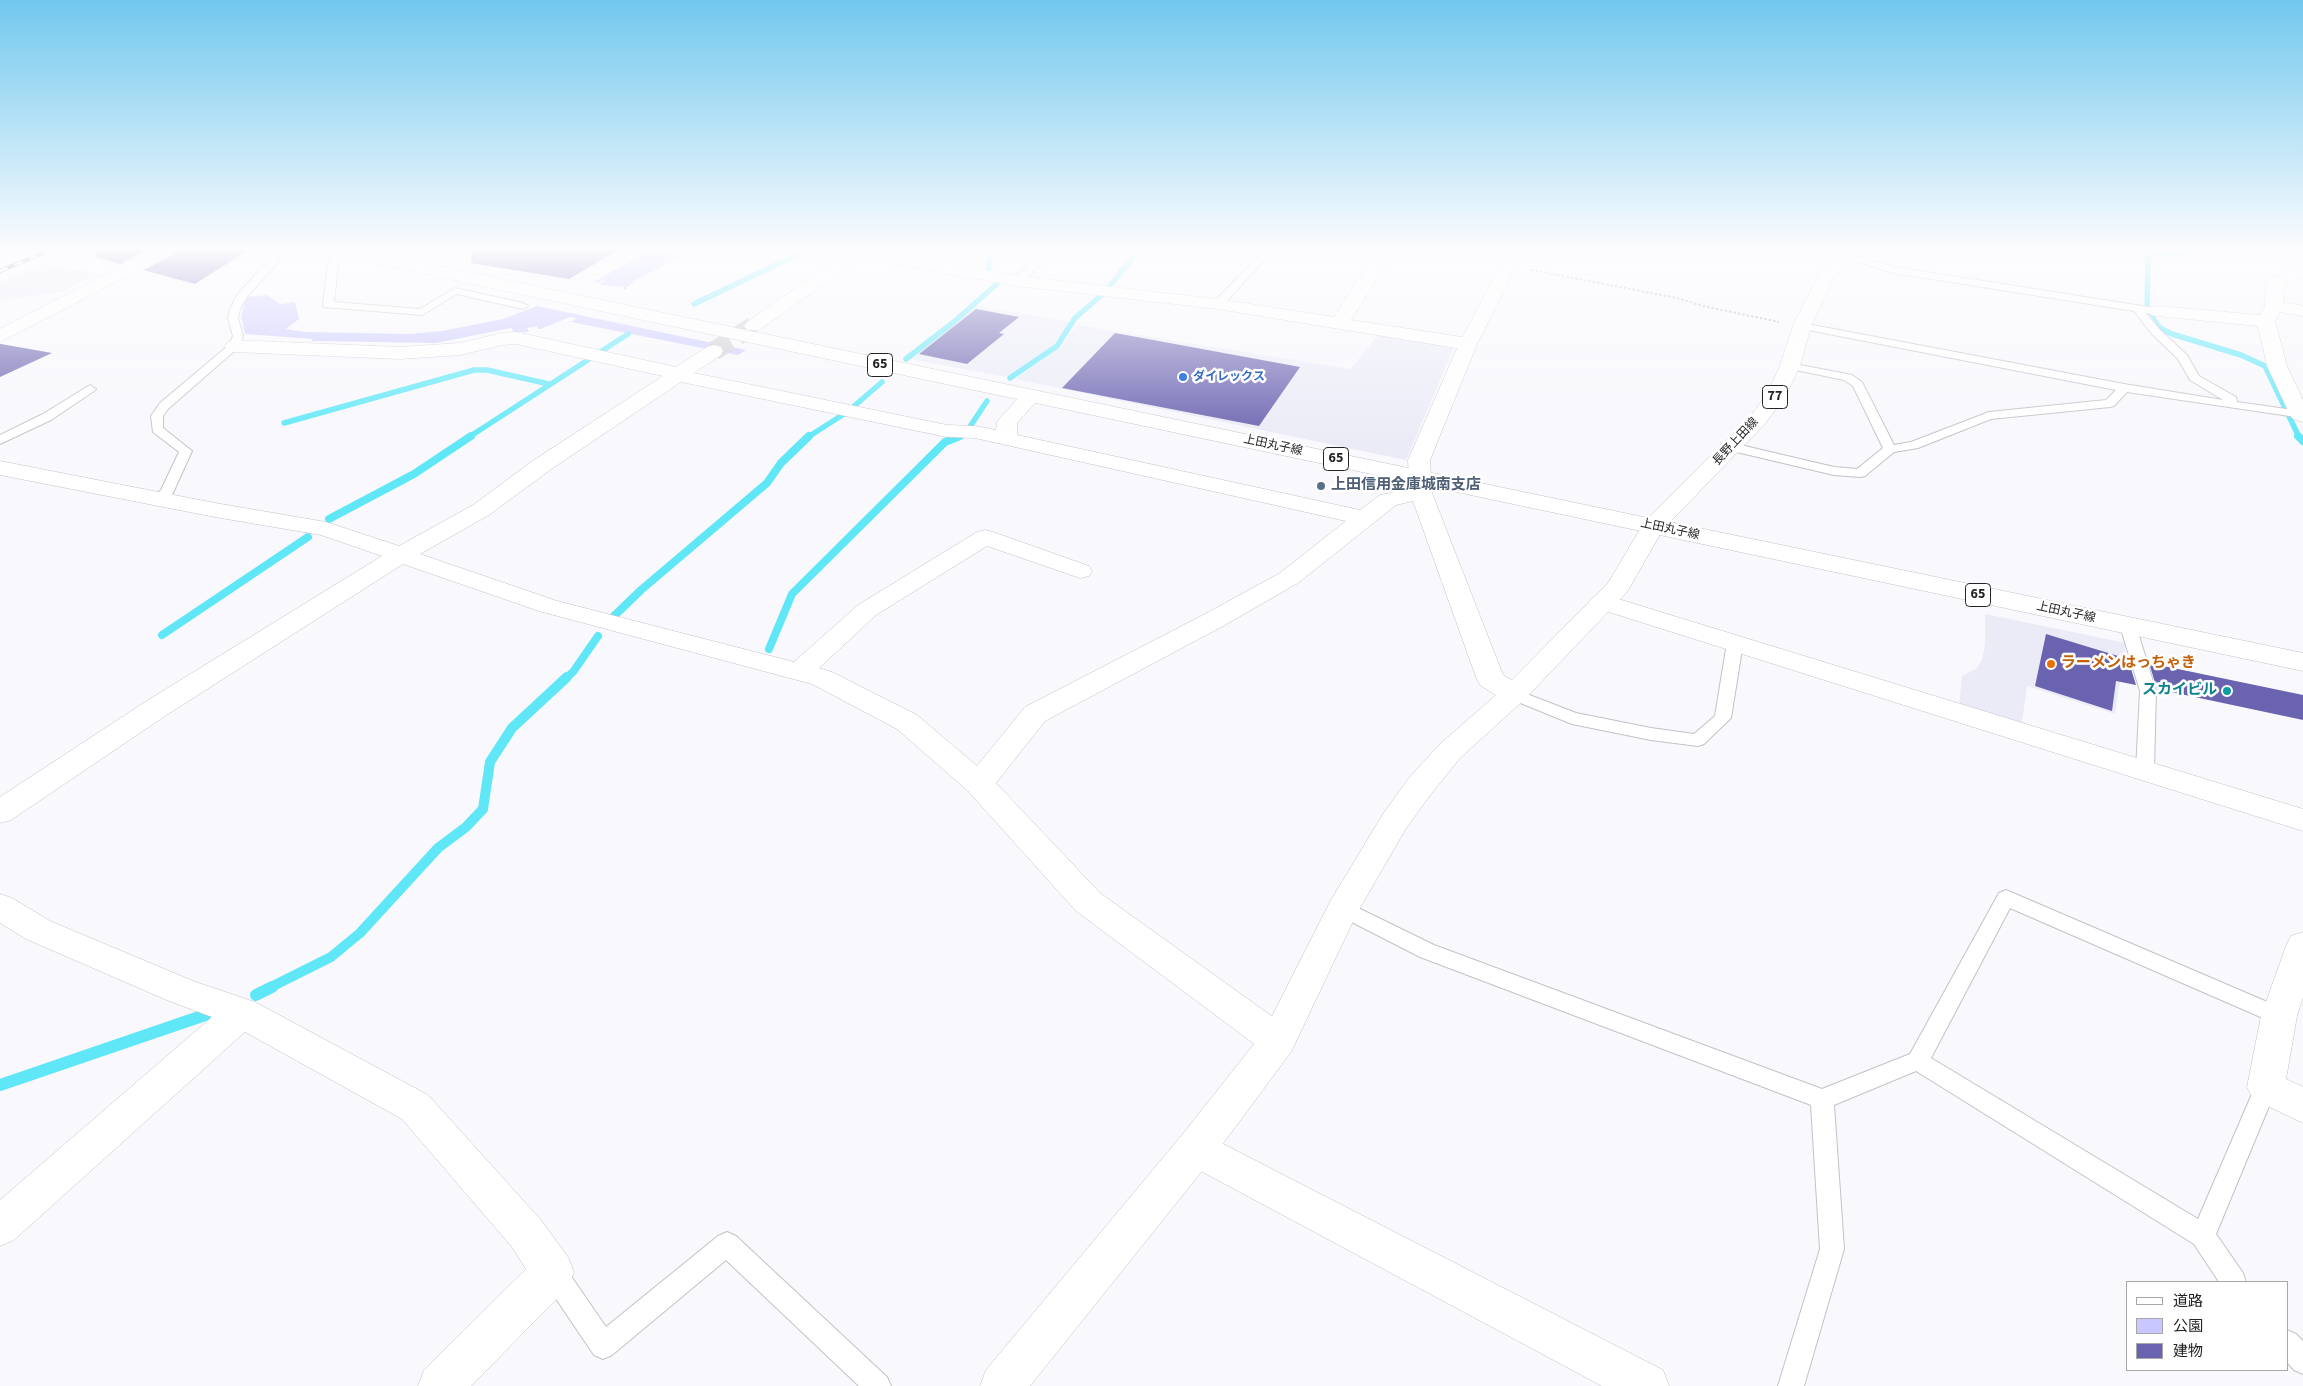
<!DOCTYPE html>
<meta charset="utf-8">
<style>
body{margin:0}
#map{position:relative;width:2303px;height:1386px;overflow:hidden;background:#f8f8fd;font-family:"Source Sans 3","Noto Sans JP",sans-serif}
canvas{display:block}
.legend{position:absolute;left:2126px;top:1281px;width:162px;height:90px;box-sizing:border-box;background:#fff;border:1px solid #a7a7a8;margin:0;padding:6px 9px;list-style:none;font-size:15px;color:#232325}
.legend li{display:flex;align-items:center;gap:10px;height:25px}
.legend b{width:25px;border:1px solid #a7a7a8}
</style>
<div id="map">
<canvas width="2303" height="1386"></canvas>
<ul class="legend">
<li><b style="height:6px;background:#fff"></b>道路</li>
<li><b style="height:14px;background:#c9c7ff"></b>公園</li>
<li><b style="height:14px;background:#6a63b0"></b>建物</li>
</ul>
</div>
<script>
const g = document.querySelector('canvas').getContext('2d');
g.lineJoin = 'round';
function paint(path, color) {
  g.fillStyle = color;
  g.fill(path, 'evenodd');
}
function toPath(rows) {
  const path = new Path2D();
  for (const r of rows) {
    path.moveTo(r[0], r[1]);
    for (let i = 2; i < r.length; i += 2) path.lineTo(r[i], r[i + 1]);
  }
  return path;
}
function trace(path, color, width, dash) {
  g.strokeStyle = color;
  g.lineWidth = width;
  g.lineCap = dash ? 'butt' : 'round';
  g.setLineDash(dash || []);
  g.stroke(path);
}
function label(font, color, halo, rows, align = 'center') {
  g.font = font + ' "Source Sans 3","Noto Sans JP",sans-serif';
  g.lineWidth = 5;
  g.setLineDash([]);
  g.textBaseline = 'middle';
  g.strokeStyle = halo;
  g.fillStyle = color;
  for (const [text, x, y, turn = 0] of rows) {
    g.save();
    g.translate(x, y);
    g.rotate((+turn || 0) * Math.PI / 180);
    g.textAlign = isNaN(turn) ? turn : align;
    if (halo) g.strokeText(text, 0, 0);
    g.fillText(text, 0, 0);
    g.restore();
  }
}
paint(toPath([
 [45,264,97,273,61,292,0,301,0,282],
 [974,305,1070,322,1054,345,1007,377,909,359],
 [1077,325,1351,369,1380,332,1455,345,1406,460,1015,379,1061,346],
 [1985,614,2126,643,2115,714,2027,686,2022,723,1959,707,1962,676,1976,669,1982,660,1985,644]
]), '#ebebf7');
paint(toPath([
 [651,249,665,249,663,252,681,256,640,278,636,278,625,287,599,285,608,278,598,283,594,282],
 [267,295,280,304,295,302,299,319,286,329,305,332,410,334,442,331,503,319,537,306,746,350,738,355,707,349,571,322,577,318,570,317,541,329,538,329,537,326,527,328,529,332,514,332,511,328,436,343,311,341,313,339,245,334,241,316,246,297]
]), '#c9c7ff');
trace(toPath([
 [2182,249,2184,253,2151,254,2148,258,2147,307,2156,323,2160,328,2172,334,2241,355,2265,366,2299,437],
 [694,304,809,249],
 [906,359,955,321,1000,281,988,272,989,258],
 [1010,378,1057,346,1075,318,1104,293,1140,249],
 [853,407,882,382],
 [284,423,474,370,487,370,549,384],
 [969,428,987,401],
 [469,437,628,334],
 [808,437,844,414],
 [957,437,963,435]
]), '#60e7f7', 5.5);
trace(toPath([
 [2298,436,2303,441],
 [329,519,414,474,471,436],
 [612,618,641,590,767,483,781,463,809,436],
 [162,635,308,537],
 [769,649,792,594,945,442,960,436],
 [566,678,573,672,598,636]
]), '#60e7f7', 8);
trace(toPath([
 [269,988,331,957,360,933,438,848,466,827,483,809,490,762,512,728,567,677]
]), '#60e7f7', 10);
trace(toPath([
 [256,995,272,987],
 [0,1085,208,1014]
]), '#60e7f7', 12);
paint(toPath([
 [97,249,149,249,121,264,96,258],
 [178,249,250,249,195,284,143,270,175,254],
 [472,249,620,249,569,279,471,263],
 [976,309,1019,317,999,333,1004,334,967,364,919,354],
 [1115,333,1300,367,1259,426,1062,388],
 [0,344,1,344,52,353,0,377],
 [2046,634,2128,659,2136,685,2116,681,2112,711,2035,686],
 [2149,663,2303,695,2303,720,2157,689]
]), '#6a63b0');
trace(toPath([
 [714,351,753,326]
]), '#cdcdd2', 19, [19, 9]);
const lane = toPath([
 [270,249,280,249,278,262,246,298,240,309,238,318,243,336,240,346,168,409,163,416,163,428,192,451,172,495,163,502,153,502,151,499,161,490,179,452,153,432,151,416,160,403,229,345,233,336,228,318,230,309,237,295,268,261,270,249],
 [337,249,350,249,345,253,338,264,334,302,420,309,455,288,523,303,528,306,523,309,457,294,422,315,324,307,323,305,328,264,337,249],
 [1046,249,1057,249,1021,283,1013,283,1013,279,1046,249],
 [1815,249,1832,249,1895,267,2161,309,2161,313,2146,313,2160,330,2187,355,2199,376,2236,397,2237,402,2300,411,2303,412,2303,418,2127,392,2114,406,2110,407,1991,419,1918,448,1894,452,1865,476,1860,477,1834,475,1728,450,1726,447,1728,444,1732,443,1834,467,1857,469,1883,448,1853,386,1844,380,1786,368,1784,366,1790,363,1852,375,1862,382,1894,445,1911,442,1989,412,2106,400,2116,390,1798,328,1798,324,1802,323,2124,384,2223,400,2190,380,2178,359,2152,334,2134,311,1894,273,1815,249],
 [1265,251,1268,252,1268,256,1222,306,1214,306,1214,302,1262,252,1265,251],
 [90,385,96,389,94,391,51,420,0,444,0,435,43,414,90,385],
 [2128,621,2133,623,2136,626,2156,691,2154,770,2151,774,2145,776,2139,774,2136,770,2140,691,2120,626,2123,623,2128,621],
 [1735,638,1740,640,1743,643,1731,718,1704,744,1698,746,1651,740,1572,724,1508,698,1506,694,1508,690,1514,689,1576,713,1651,728,1694,734,1715,716,1727,643,1730,640,1735,638],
 [2006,890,2286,1010,2290,1016,2286,1022,2279,1025,2272,1022,2010,908,1931,1058,2198,1219,2258,1080,2266,1077,2274,1080,2277,1087,2216,1234,2243,1273,2246,1282,2219,1282,2194,1244,1916,1071,1834,1105,1844,1249,1804,1386,1778,1386,1820,1249,1811,1105,1420,957,1336,914,1333,909,1336,904,1343,901,1350,904,1434,945,1822,1089,1910,1054,1999,893,2006,890],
 [727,1232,736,1236,887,1377,891,1386,859,1386,726,1260,612,1355,603,1359,594,1355,544,1281,541,1272,544,1263,553,1260,562,1263,606,1327,718,1236,727,1232],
 [2287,1330,2296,1334,2303,1341,2303,1374,2294,1370,2287,1362,2287,1330]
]);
const street = toPath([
 [851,249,871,249,1017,276,1218,299,1334,317,1378,249,1395,249,1351,320,1468,338,1475,340,1477,344,1475,348,1468,350,1218,309,1017,286,861,258,759,330,747,330,744,326,747,322,851,249],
 [2303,264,2303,276,2284,285,2283,302,2303,306,2303,316,2280,312,2275,321,2287,366,2303,400,2303,422,2293,419,2290,415,2267,366,2258,326,2157,316,2151,315,2148,311,2151,307,2157,306,2260,315,2265,306,2266,283,2269,279,2303,264],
 [516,332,676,367,707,347,714,345,721,347,723,351,721,355,694,373,947,425,975,426,996,430,997,422,1000,418,1024,392,1031,390,1038,392,1041,396,1017,423,1017,435,1360,510,1380,495,1410,489,1409,477,1412,472,1420,470,1428,472,1431,477,1432,493,1503,675,1524,688,1528,694,1524,700,1514,703,1504,700,1481,686,1477,680,1413,501,1396,505,1298,583,1225,625,1045,721,996,783,1100,893,1291,1030,1296,1041,1291,1052,1278,1057,1265,1052,1076,911,968,791,897,729,812,684,539,611,403,564,165,716,11,820,0,823,0,797,145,702,382,556,321,535,215,517,0,475,0,461,215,503,326,522,399,546,473,505,534,460,663,376,516,344,502,345,460,355,400,359,234,352,227,350,225,346,227,342,234,340,400,347,460,343,502,333,516,332],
 [681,382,947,437,975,438,1346,521,1280,573,1207,613,1025,707,977,766,917,715,832,672,819,668,876,615,987,546,1080,578,1089,576,1092,571,1089,566,993,532,985,530,977,532,858,605,794,662,557,601,420,554,489,515,550,470,681,382],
 [1602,594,2303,809,2303,831,1593,607,1589,602,1593,597,1602,594],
 [0,894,12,898,50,921,193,981,255,1002,428,1095,540,1219,568,1257,574,1272,568,1287,471,1386,418,1386,424,1370,526,1269,512,1247,402,1119,245,1032,14,1240,0,1246,0,1200,212,1017,169,1001,26,939,0,923,0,894],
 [2303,932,2303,997,2297,1016,2286,1079,2303,1087,2303,1123,2253,1099,2247,1087,2261,1016,2286,946,2291,936,2303,932],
 [1196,1130,1663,1370,1669,1386,1602,1386,1182,1161,1177,1148,1182,1135,1196,1130]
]);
const secondary = toPath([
 [1509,249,1525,249,1477,344,1430,460,1431,477,1428,482,1420,484,1412,482,1409,477,1408,460,1459,344,1509,249],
 [1653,519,1661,521,1665,526,1627,592,1524,700,1460,758,1431,794,1405,830,1357,913,1291,1052,1210,1161,1030,1386,980,1386,986,1370,1182,1135,1265,1030,1331,900,1383,814,1409,778,1440,744,1504,688,1608,583,1645,521,1653,519]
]);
const primary = toPath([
 [154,249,176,249,174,252,0,342,0,329,154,249],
 [323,249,357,249,1648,518,1750,417,1768,392,1780,366,1793,326,1822,268,1850,249,1871,249,1835,275,1811,326,1800,366,1785,397,1764,425,1670,522,2303,653,2303,671,331,254,323,249]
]);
trace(lane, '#c2c2c7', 2);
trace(street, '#c2c2c7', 1);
trace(secondary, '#c2c2c7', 1);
trace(primary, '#c2c2c7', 1);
trace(toPath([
 [1531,270,1677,298,1703,306,1779,322],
 [624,289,639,276]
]), '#b1b1b5', 2, [2.5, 2]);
paint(lane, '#fff');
paint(street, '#fff');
paint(secondary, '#fff');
paint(primary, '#fff');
const rail = toPath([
 [0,271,53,249]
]);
trace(rail, '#58585b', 4);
trace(rail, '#fff', 2.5, [8]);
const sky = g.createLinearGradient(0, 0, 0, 444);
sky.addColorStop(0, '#71c8ee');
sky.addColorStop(0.56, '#fcfcfe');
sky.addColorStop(1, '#fcfcfe00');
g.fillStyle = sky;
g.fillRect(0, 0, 2303, 444);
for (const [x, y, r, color] of [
 [1183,377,5,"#3f7fe0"],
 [1321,486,5,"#5c6f8a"],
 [2051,664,5,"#e8710a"],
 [2227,691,5,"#0f9aa8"]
]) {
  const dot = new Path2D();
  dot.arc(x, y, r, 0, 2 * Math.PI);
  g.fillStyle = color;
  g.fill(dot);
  trace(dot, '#fff', 2);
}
label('bold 12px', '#366cbe', '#fff', [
 ["ダイレックス",1193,377]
], 'left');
label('12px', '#232325', '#fff', [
 ["長野上田線",1736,442,-47],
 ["上田丸子線",1273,446,12],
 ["上田丸子線",1670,530,12],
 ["上田丸子線",2066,613,12]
]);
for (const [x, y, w] of [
 [880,365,25],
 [1775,397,25],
 [1336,459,25],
 [1978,595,25]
]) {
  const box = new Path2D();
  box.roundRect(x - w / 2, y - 11.5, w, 23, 4);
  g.fillStyle = '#fff';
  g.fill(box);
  trace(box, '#232325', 1);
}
label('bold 14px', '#232325', null, [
 ["65",880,365],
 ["77",1775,397],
 ["65",1336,459],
 ["65",1978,595]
]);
label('bold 15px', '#4e5e75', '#fff', [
 ["上田信用金庫城南支店",1331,486]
], 'left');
label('bold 15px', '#c56008', '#fff', [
 ["ラーメンはっちゃき",2061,664]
], 'left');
label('bold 15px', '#0d838f', '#fff', [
 ["スカイビル",2217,691]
], 'right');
</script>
